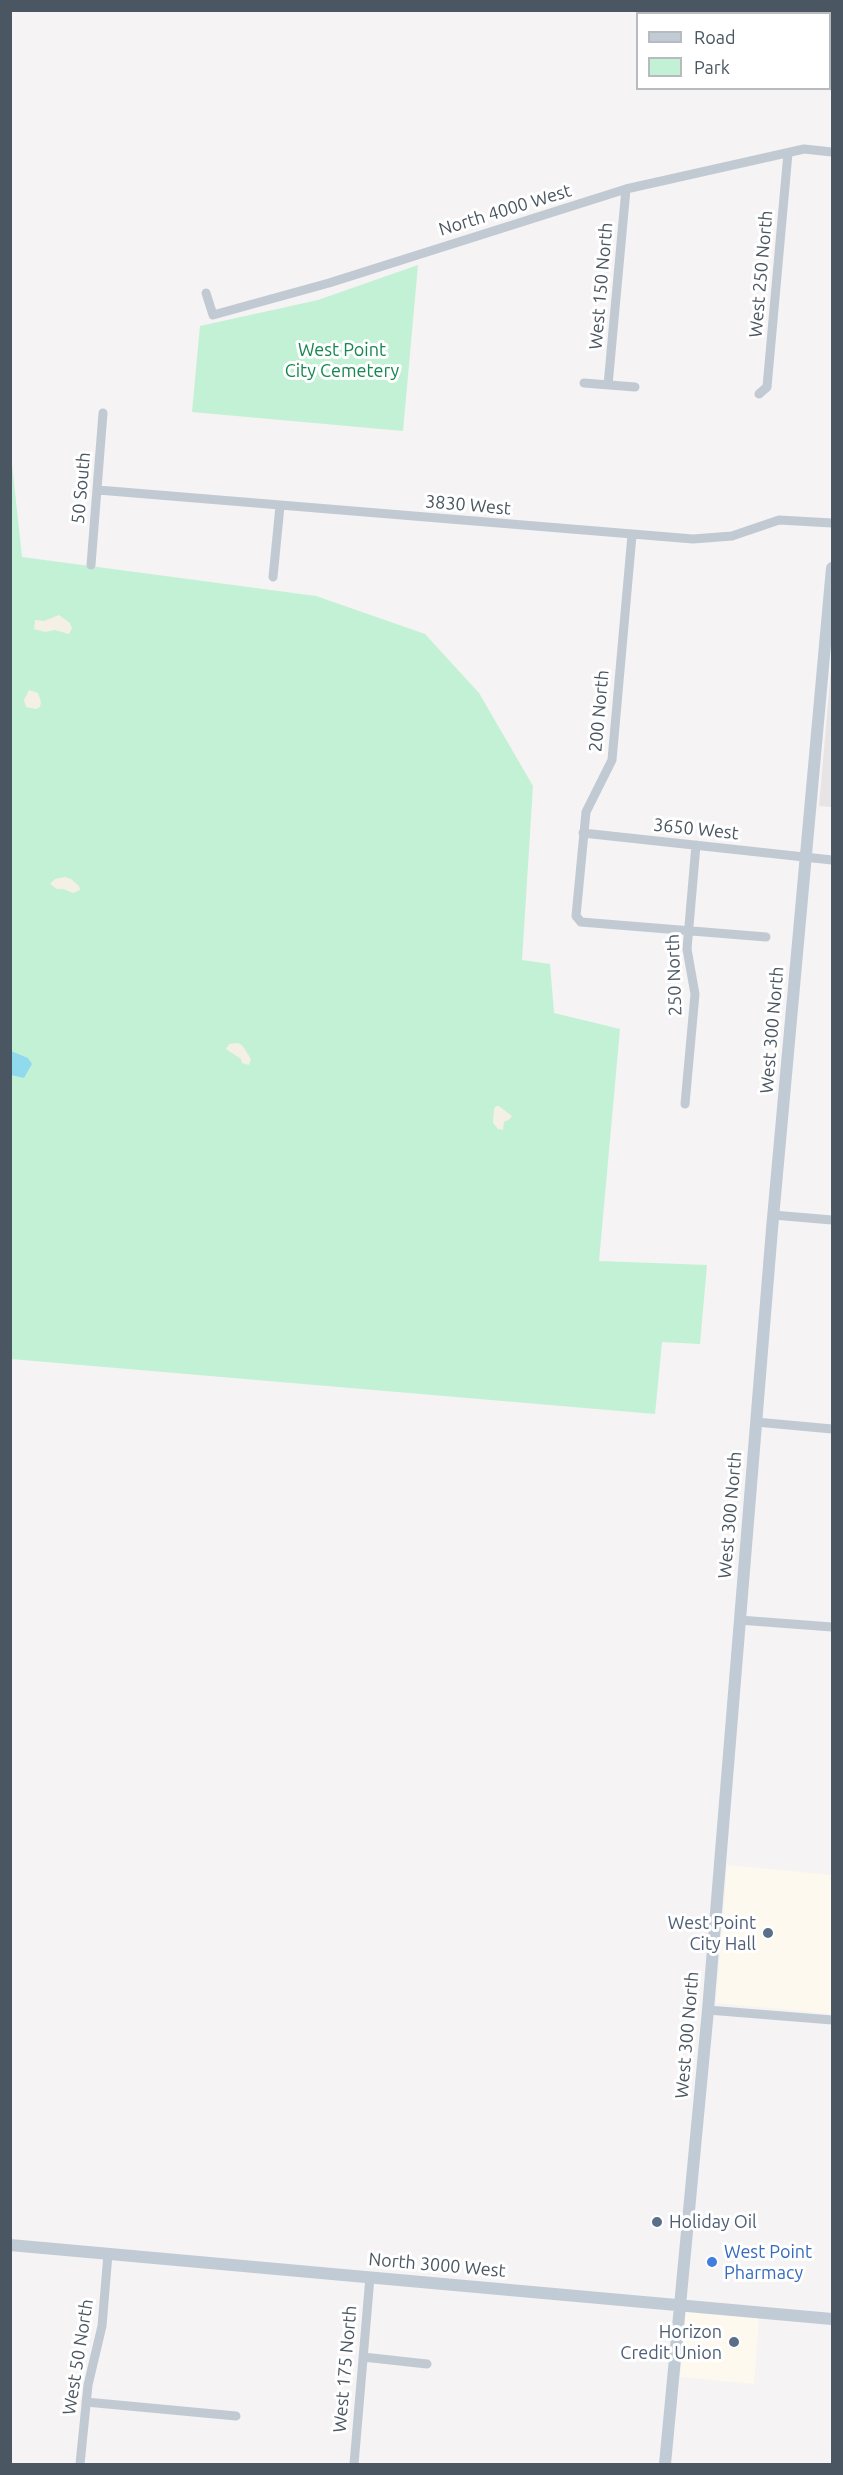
<!DOCTYPE html>
<style>
body{margin:0}
#map{position:relative;width:843px;height:2475px;overflow:hidden;background:#f5f3f3;font-family:Ubuntu,sans-serif}
canvas{display:block}
.frame{position:absolute;inset:0;border:12px solid #4a5661;pointer-events:none}
.legend{position:absolute;left:636px;top:12px;width:195px;height:78px;box-sizing:border-box;background:#fff;border:2px solid #b7bbc0;margin:0;padding:8px 10px;list-style:none;font-size:18px;color:#4a5661}
.legend li{display:flex;align-items:center;gap:12px;height:30px}
.legend b{width:30px;border:2px solid #b7bbc0}
</style>
<div id="map">
<canvas width="843" height="2475"></canvas>
<div class="frame"></div>
<ul class="legend">
<li><b style="height:8px;background:#c1cbd6"></b>Road</li>
<li><b style="height:16px;background:#c3f1d5"></b>Park</li>
</ul>
</div>
<script>
const g = document.querySelector('canvas').getContext('2d');
g.lineJoin = 'round';
function paint(path, color) {
  g.fillStyle = color;
  g.fill(path, 'evenodd');
}
function toPath(rows) {
  const path = new Path2D();
  for (const r of rows) {
    path.moveTo(r[0], r[1]);
    for (let i = 2; i < r.length; i += 2) path.lineTo(r[i], r[i + 1]);
  }
  return path;
}
function trace(path, color, width, dash) {
  g.strokeStyle = color;
  g.lineWidth = width;
  g.lineCap = dash ? 'butt' : 'round';
  g.setLineDash(dash || []);
  g.stroke(path);
}
function label(font, color, halo, rows, align = 'center') {
  g.font = font + ' Ubuntu,sans-serif';
  g.lineWidth = 6;
  g.setLineDash([]);
  g.textBaseline = 'middle';
  g.strokeStyle = halo;
  g.fillStyle = color;
  for (const [text, x, y, turn = 0] of rows) {
    g.save();
    g.translate(x, y);
    g.rotate((+turn || 0) * Math.PI / 180);
    g.textAlign = isNaN(turn) ? turn : align;
    if (halo) g.strokeText(text, 0, 0);
    g.fillText(text, 0, 0);
    g.restore();
  }
}
paint(toPath([
 [727,1865,832,1875,832,2014,716,2003],
 [686,2311,759,2317,754,2384,680,2377]
]), '#fdf9ef');
paint(toPath([
 [832,658,832,807,819,806]
]), '#e6e4e5');
paint(toPath([
 [418,265,403,431,192,412,200,326,318,300],
 [11,455,22,557,316,596,425,634,479,693,533,786,522,960,550,964,554,1013,620,1029,599,1261,707,1265,700,1344,662,1342,655,1414,11,1359]
]), '#c3f1d5');
paint(toPath([
 [59,615,70,623,72,628,69,634,55,630,45,632,34,629,35,620,44,621],
 [29,690,38,693,41,702,40,707,36,709,26,707,24,700],
 [65,877,71,879,79,886,80,890,73,893,63,889,57,889,50,884,55,879],
 [237,1043,242,1045,251,1059,249,1065,242,1063,241,1059,226,1049,229,1044],
 [496,1106,499,1106,512,1116,510,1119,504,1122,503,1130,498,1129,493,1123,494,1109]
]), '#f5f0e5');
paint(toPath([
 [11,1051,28,1058,32,1064,24,1078,11,1075]
]), '#90daee');
trace(toPath([
 [206,293,213,315,329,283,626,189,804,149,832,152],
 [584,383,635,387],
 [608,385,626,189],
 [759,394,767,387,788,153],
 [98,490,693,539,732,536,779,520,832,523],
 [632,535,612,760,586,812,576,916,581,922,766,937],
 [91,565,103,413],
 [273,577,280,506],
 [583,833,832,860],
 [685,1104,695,994,687,949,696,845],
 [773,1215,832,1220],
 [756,1422,832,1429],
 [739,1620,832,1627],
 [708,2010,832,2020],
 [363,2357,427,2364],
 [86,2402,236,2416],
 [80,2464,88,2385,102,2326,108,2254],
 [354,2464,370,2277]
]), '#c1cad2', 9);
trace(toPath([
 [10,2245,832,2319],
 [665,2464,708,2010,772,1229,832,568]
]), '#c1cbd6', 12);
for (const [x, y, r, color] of [
 [768,1933,6,"#5c6f8a"],
 [657,2222,6,"#5c6f8a"],
 [712,2262,6,"#3f7fe0"],
 [734,2342,6,"#5c6f8a"]
]) {
  const dot = new Path2D();
  dot.arc(x, y, r, 0, 2 * Math.PI);
  g.fillStyle = color;
  g.fill(dot);
  trace(dot, '#fff', 2);
}
label('18px', '#4a5661', '#fff', [
 ["North 4000 West",505,210,-17],
 ["West 250 North",761,274,-85],
 ["West 150 North",601,286,-85],
 ["50 South",81,488,-85],
 ["3830 West",468,505,5],
 ["200 North",599,711,-85],
 ["3650 West",696,829,6],
 ["250 North",674,975,-92],
 ["West 300 North",772,1030,-85],
 ["West 300 North",730,1515,-85],
 ["West 300 North",687,2035,-85],
 ["North 3000 West",437,2265,5],
 ["West 50 North",78,2357,-81],
 ["West 175 North",345,2369,-85]
]);
label('18px', '#17864f', '#fff', [
 ["West Point",342,350],
 ["City Cemetery",342,371]
]);
label('18px', '#4e5e75', '#fff', [
 ["West Point",756,1923],
 ["City Hall",756,1944],
 ["Holiday Oil",669,2222,"left"],
 ["Horizon",722,2332],
 ["Credit Union",722,2353]
], 'right');
label('18px', '#366cbe', '#fff', [
 ["West Point",724,2252],
 ["Pharmacy",724,2273]
], 'left');
</script>
